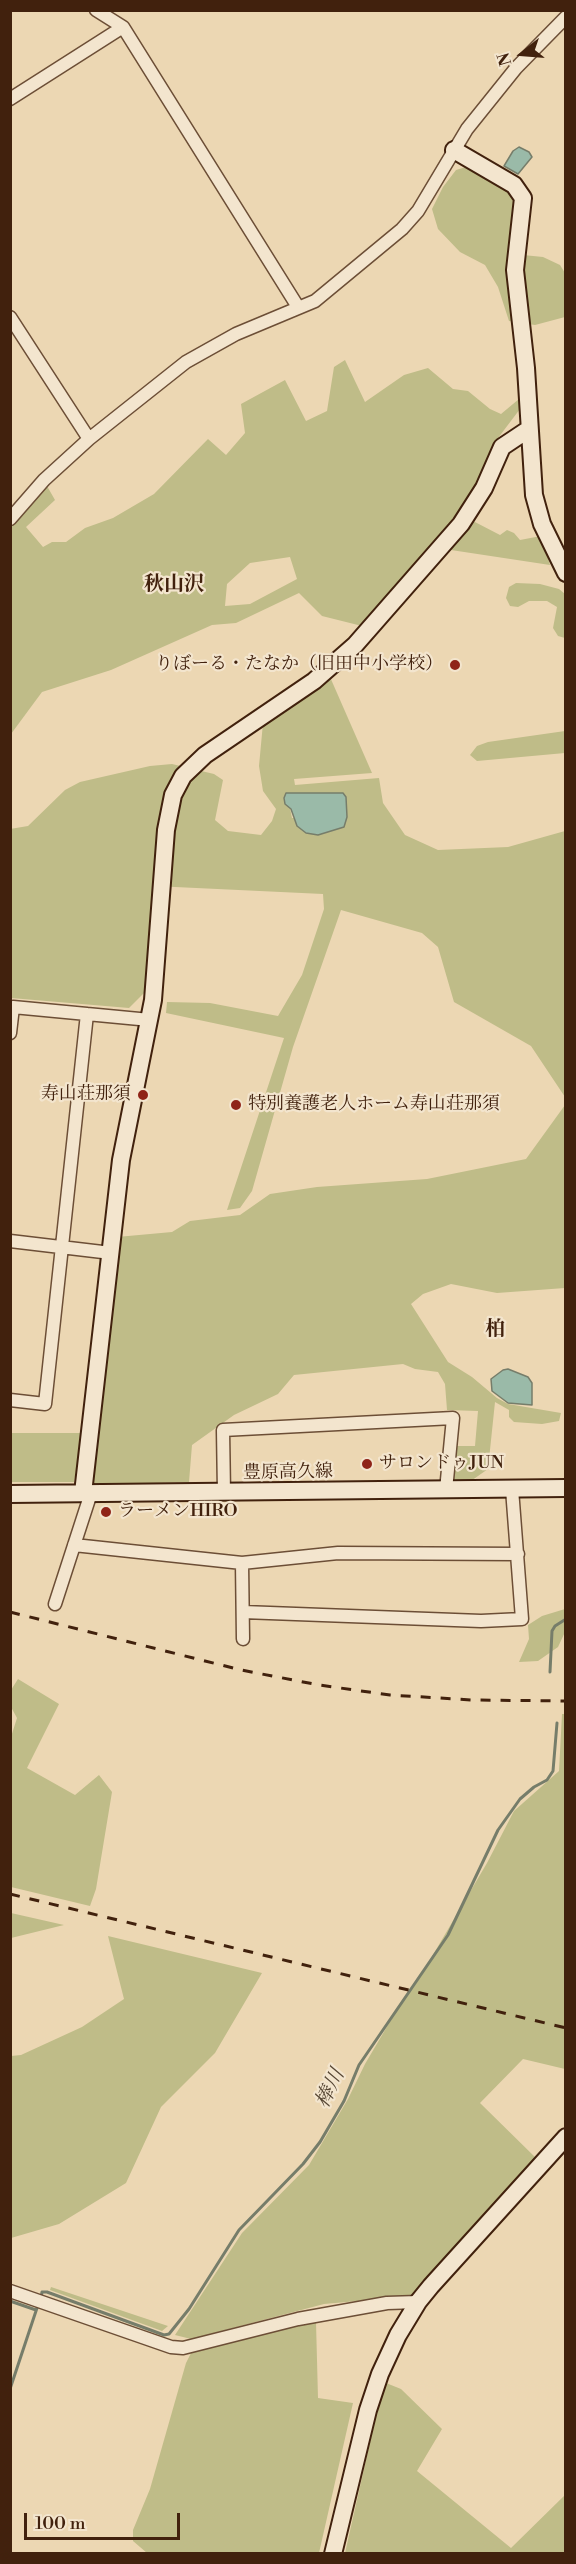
<!DOCTYPE html>
<meta charset="utf-8">
<style>
body{margin:0}
#map{position:relative;width:576px;height:2564px;overflow:hidden;background:#ecd7b3;font-family:"Libre Bodoni",serif}
canvas{display:block}
.frame{position:absolute;inset:0;border:12px solid #41210d;pointer-events:none}
.north{position:absolute;left:492px;top:24px;width:60px;height:60px;-webkit-text-stroke:4px #f3e5ce;paint-order:stroke;rotate:253deg;font-size:16px;font-weight:700;line-height:24px;text-align:center;color:#41210d}
.north::after{content:'';display:block;margin:auto;width:21px;height:27px;background:#41210d;clip-path:polygon(50% 0,100% 100%,50% 72%,0 100%)}
.scale{position:absolute;left:24px;top:2513px;width:156px;height:27px;box-sizing:border-box;border:3px solid #41210d;border-top:0;padding-left:8px;font-size:18px;line-height:21px;white-space:nowrap;color:#41210d;-webkit-text-stroke:4px #f3e5ce;paint-order:stroke}
</style>
<div id="map">
<canvas width="576" height="2564"></canvas>
<div class="frame"></div>
<div class="north">N</div>
<div class="scale">100 m</div>
</div>
<script>
const g = document.querySelector('canvas').getContext('2d');
g.lineJoin = 'round';
function paint(path, color) {
  g.fillStyle = color;
  g.fill(path, 'evenodd');
}
function toPath(rows) {
  const path = new Path2D();
  for (const r of rows) {
    path.moveTo(r[0], r[1]);
    for (let i = 2; i < r.length; i += 2) path.lineTo(r[i], r[i + 1]);
  }
  return path;
}
function trace(path, color, width, dash) {
  g.strokeStyle = color;
  g.lineWidth = width;
  g.lineCap = dash ? 'butt' : 'round';
  g.setLineDash(dash || []);
  g.stroke(path);
}
function label(font, color, halo, rows, align = 'center') {
  g.font = font + ' "Libre Bodoni","Noto Serif JP",serif';
  g.lineWidth = 4.5;
  g.setLineDash([]);
  g.textBaseline = 'middle';
  g.strokeStyle = halo;
  g.fillStyle = color;
  for (const [text, x, y, turn = 0] of rows) {
    g.save();
    g.translate(x, y);
    g.rotate((+turn || 0) * Math.PI / 180);
    g.textAlign = isNaN(turn) ? turn : align;
    if (halo) g.strokeText(text, 0, 0);
    g.fillText(text, 0, 0);
    g.restore();
  }
}
paint(toPath([
 [466,167,487,176,509,192,517,211,523,255,543,257,560,265,565,273,565,317,535,325,509,321,498,287,485,265,460,252,438,229,432,209,443,187,456,170],
 [345,360,365,402,404,375,428,368,453,389,468,391,490,409,501,414,519,399,520,409,495,442,478,484,456,519,362,626,322,616,299,593,236,623,212,625,111,670,42,692,11,734,11,524,47,486,55,500,26,527,43,547,52,542,66,542,85,528,113,518,154,494,208,439,226,455,245,433,241,404,285,380,306,421,327,411,334,367],
 [290,557,297,579,250,604,225,606,227,584,250,563],
 [473,521,500,535,507,530,514,533,520,540,541,536,550,565,451,550],
 [516,583,540,584,559,589,565,594,565,638,558,636,553,628,557,607,547,601,529,601,518,607,510,606,506,598,509,587],
 [330,677,372,773,294,779,295,785,379,778,383,803,405,835,438,850,508,847,565,831,565,1097,531,1046,454,1002,438,947,422,933,341,910,293,1047,252,1191,240,1208,227,1210,284,1038,166,1013,167,1002,210,1003,278,1016,302,975,324,909,323,894,154,886,145,992,129,1008,11,998,10,829,28,826,65,790,80,782,150,766,172,764,214,774,223,780,215,820,228,831,261,835,272,821,276,809,263,791,259,766,263,723],
 [287,793,343,793,346,797,347,816,292,818],
 [565,731,565,753,477,761,470,755,477,746,488,742],
 [565,1105,565,1288,497,1293,451,1284,423,1294,411,1304,448,1362,472,1377,497,1398,508,1404,561,1413,559,1421,542,1424,514,1422,509,1417,509,1410,495,1402,488,1469,468,1483,451,1484,454,1446,475,1446,478,1411,447,1410,445,1384,438,1372,415,1369,403,1364,294,1375,278,1394,234,1415,192,1445,189,1482,92,1485,117,1237,172,1232,190,1221,240,1215,270,1194,317,1187,427,1179,526,1159],
 [11,1433,83,1433,74,1482,11,1482],
 [565,1609,565,1632,558,1647,538,1661,519,1662,529,1639,528,1625,542,1616],
 [18,1679,59,1704,27,1768,75,1795,99,1775,112,1792,96,1889,90,1906,11,1887,10,1740,17,1718,11,1707,11,1690],
 [562,1714,565,1714,565,2069,523,2059,480,2103,537,2159,414,2296,324,2304,191,2339,175,2335,242,2233,309,2165,348,2099,365,2064,398,2008,417,1982,487,1863,514,1811,559,1771],
 [10,1913,11,1913,64,1925,11,1938],
 [108,1936,262,1973,215,2053,161,2107,126,2183,59,2224,11,2238,11,2056,21,2055,82,2027,124,1999],
 [51,2287,168,2326,162,2331,50,2290],
 [316,2322,318,2398,353,2403,319,2553,147,2553,133,2541,133,2530,150,2489,186,2363,193,2349],
 [386,2383,401,2389,442,2429,417,2471,511,2548,565,2495,565,2553,345,2553,376,2416]
]), '#bfbc88');
const water = toPath([
 [519,147,529,152,532,157,518,174,504,166,513,151,519,147],
 [286,793,343,793,346,797,347,817,344,827,318,835,306,833,297,826,291,809,285,804,284,798,286,793],
 [508,1369,528,1377,532,1383,532,1405,508,1403,492,1391,491,1379,503,1370,508,1369]
]);
paint(water, '#9abaa8');
trace(water, '#767d6a', 1.5);
trace(toPath([
 [550,1672,552,1631,555,1626,566,1619],
 [41,2298,42,2292,47,2292,164,2335,169,2334,189,2309,239,2230,303,2164,320,2142,344,2101,359,2065,448,1935,498,1830,520,1799,534,1787,547,1780,553,1771,557,1723],
 [10,2301,36,2310],
 [10,2389,38,2305]
]), '#767d6a', 3);
const street = toPath([
 [96,10,123,27,298,307],
 [10,99,123,27],
 [10,317,89,439],
 [10,519,44,480,89,439,186,362,236,334,315,301,402,229,418,211,467,129,516,68,566,17],
 [10,1033,13,1007,150,1020],
 [10,1241,111,1253],
 [10,1400,45,1404,87,1014],
 [224,1493,223,1430,453,1418,446,1490],
 [74,1545,242,1563,338,1553,518,1554],
 [242,1563,243,1639],
 [55,1604,91,1493],
 [243,1612,481,1621,522,1619,512,1489],
 [10,2291,171,2347,183,2348,298,2319,387,2303,418,2302]
]);
const secondary = toPath([
 [454,150,514,185,523,198,515,270,526,368,534,495,542,524,566,573],
 [83,1493,121,1160,153,1000,166,830,173,795,183,776,205,755,314,681,355,645,461,524,484,488,502,447,529,429],
 [10,1494,566,1488],
 [333,2554,368,2410,380,2374,398,2335,418,2302,431,2286,566,2137]
]);
trace(street, '#6c4e36', 15);
trace(secondary, '#41210d', 20);
trace(street, '#f3e5ce', 12);
trace(secondary, '#f3e5ce', 16);
trace(toPath([
 [10,1612,241,1670,319,1685,390,1695,472,1700,566,1701],
 [10,1894,566,2028]
]), '#41210d', 3, [10, 10]);
for (const [x, y, r, color] of [
 [455,665,6,"#8f2418"],
 [143,1095,6,"#8f2418"],
 [236,1105,6,"#8f2418"],
 [367,1464,6,"#8f2418"],
 [106,1512,6,"#8f2418"]
]) {
  const dot = new Path2D();
  dot.arc(x, y, r, 0, 2 * Math.PI);
  g.fillStyle = color;
  g.fill(dot);
  trace(dot, '#f3e5ce', 2);
}
label('18px', '#41210d', '#f3e5ce', [
 ["りぼーる・たなか（旧田中小学校）",443,665,"right"],
 ["寿山荘那須",131,1095,"right"],
 ["特別養護老人ホーム寿山荘那須",248,1105],
 ["サロンドゥJUN",379,1464],
 ["ラーメンHIRO",118,1512]
], 'left');
label('18px', '#41210d', '#f3e5ce', [
 ["豊原高久線",288,1473,-1]
]);
label('bold 20px', '#41210d', '#f3e5ce', [
 ["秋山沢",174,585],
 ["柏",495,1330]
]);
label('italic 20px', '#574734', '#f3e5ce', [
 ["棒川",331,2089,-64]
]);
</script>
